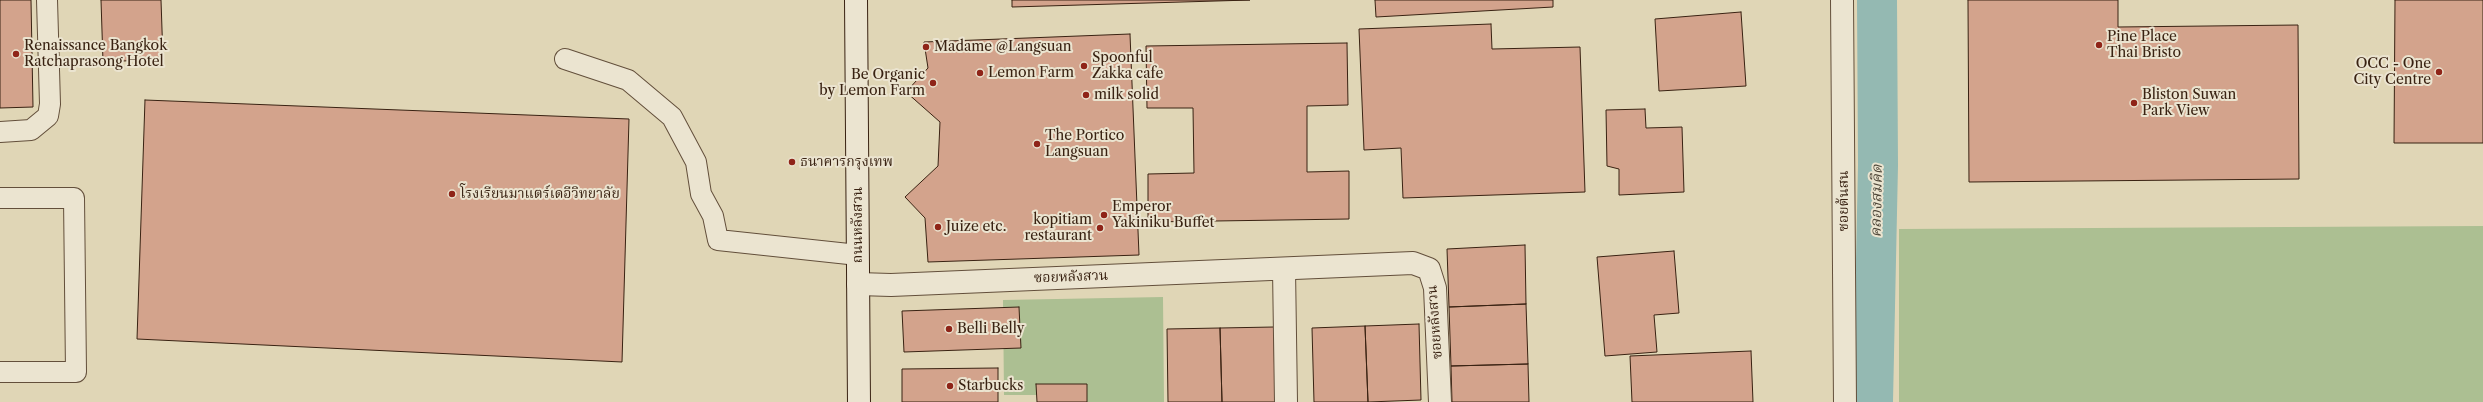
<!DOCTYPE html>
<meta charset="utf-8">
<style>
body{margin:0}
canvas{display:block;background:#e0d6b6}
</style>
<canvas width="2483" height="402"></canvas>
<script>
const g = document.querySelector('canvas').getContext('2d');
g.lineJoin = 'round';
function paint(path, color) {
  g.fillStyle = color;
  g.fill(path, 'evenodd');
}
function toPath(rows) {
  const path = new Path2D();
  for (const r of rows) {
    path.moveTo(r[0], r[1]);
    for (let i = 2; i < r.length; i += 2) path.lineTo(r[i], r[i + 1]);
  }
  return path;
}
function trace(path, color, width, dash) {
  g.strokeStyle = color;
  g.lineWidth = width;
  g.lineCap = dash ? 'butt' : 'round';
  g.setLineDash(dash || []);
  g.stroke(path);
}
function label(font, color, halo, rows, align = 'center') {
  g.font = font + ' "Libre Caslon Text","Noto Serif Thai",serif';
  g.lineWidth = 4;
  g.setLineDash([]);
  g.textBaseline = 'middle';
  g.strokeStyle = halo;
  g.fillStyle = color;
  for (const [text, x, y, turn = 0] of rows) {
    g.save();
    g.translate(x, y);
    g.rotate((+turn || 0) * Math.PI / 180);
    g.textAlign = isNaN(turn) ? turn : align;
    if (halo) g.strokeText(text, 0, 0);
    g.fillText(text, 0, 0);
    g.restore();
  }
}
paint(toPath([
 [2483,226,2483,402,1899,402,1899,229],
 [1163,297,1164,402,1087,402,1087,395,1004,395,1003,300]
]), '#acbf92');
trace(toPath([
 [1873,402,1878,165,1877,0]
]), '#94b9b2', 40);
const building = toPath([
 [0,0,31,0,33,107,0,108,0,0],
 [101,0,161,0,163,59,103,62,101,0],
 [1012,0,1250,0,1012,7,1012,0],
 [1375,0,1553,0,1553,7,1376,17,1375,0],
 [1968,0,2118,0,2118,27,2298,25,2299,179,1969,182,1968,0],
 [2395,0,2483,0,2483,143,2394,143,2395,0],
 [1741,12,1746,86,1659,91,1655,19,1741,12],
 [1491,24,1492,49,1580,47,1585,192,1403,198,1401,148,1364,150,1359,29,1491,24],
 [1130,34,1139,255,928,262,925,218,905,197,938,166,940,122,906,92,928,68,924,42,1130,34],
 [1347,43,1348,105,1307,106,1307,172,1349,171,1349,219,1148,222,1148,174,1194,173,1193,108,1147,108,1146,46,1347,43],
 [145,100,629,119,622,362,137,339,145,100],
 [1645,109,1646,128,1682,127,1684,192,1619,195,1619,169,1607,166,1606,110,1645,109],
 [1525,245,1526,304,1449,307,1447,249,1525,245],
 [1674,251,1679,313,1654,315,1657,352,1605,356,1597,257,1674,251],
 [1526,304,1528,364,1451,366,1449,307,1526,304],
 [1019,307,1021,348,904,352,902,311,1019,307],
 [1419,324,1421,400,1368,402,1365,326,1419,324],
 [1365,326,1368,402,1314,402,1312,328,1365,326],
 [1274,327,1275,402,1222,402,1220,328,1274,327],
 [1220,328,1222,402,1168,402,1167,329,1220,328],
 [1751,351,1753,402,1632,402,1630,356,1751,351],
 [1528,364,1529,402,1452,402,1451,366,1528,364],
 [998,368,998,402,902,402,902,369,998,368],
 [1036,384,1087,384,1087,402,1037,402,1036,384]
]);
paint(building, '#d3a38c');
trace(building, '#392212', 1);
const lane = toPath([
 [565,59,628,80,672,117,696,162,701,194,713,216,718,240,858,255],
 [0,132,31,130,48,116,50,104,47,0],
 [0,198,74,198,76,372,0,372]
]);
const street = toPath([
 [1842,0,1845,402],
 [1284,269,1286,402],
 [858,284,891,285,1413,263,1429,269,1435,288,1440,402]
]);
const secondary = toPath([
 [856,0,859,402]
]);
trace(lane, '#634f3b', 22);
trace(street, '#634f3b', 24);
trace(secondary, '#392212', 24);
trace(lane, '#ebe4d0', 20);
trace(street, '#ebe4d0', 22);
trace(secondary, '#ebe4d0', 22);
for (const [x, y, r, color] of [
 [2099,45,4,"#8f2418"],
 [926,47,4,"#8f2418"],
 [16,54,4,"#8f2418"],
 [1084,66,4,"#8f2418"],
 [2439,72,4,"#8f2418"],
 [980,73,4,"#8f2418"],
 [933,83,4,"#8f2418"],
 [1086,95,4,"#8f2418"],
 [2134,103,4,"#8f2418"],
 [1037,144,4,"#8f2418"],
 [792,162,4,"#8f2418"],
 [452,194,4,"#8f2418"],
 [1104,215,4,"#8f2418"],
 [938,227,4,"#8f2418"],
 [1100,228,4,"#8f2418"],
 [949,329,4,"#8f2418"],
 [950,386,4,"#8f2418"]
]) {
  const dot = new Path2D();
  dot.arc(x, y, r, 0, 2 * Math.PI);
  g.fillStyle = color;
  g.fill(dot);
  trace(dot, '#ebe4d0', 1.5);
}
label('14px', '#392212', '#ebe4d0', [
 ["Pine Place",2107,37],
 ["Thai Bristo",2107,53],
 ["Renaissance Bangkok",24,46],
 ["Ratchaprasong Hotel",24,62],
 ["Madame @Langsuan",934,47],
 ["Spoonful",1092,58],
 ["Zakka cafe",1092,74],
 ["OCC - One",2431,64,"right"],
 ["City Centre",2431,80,"right"],
 ["Lemon Farm",988,73],
 ["Be Organic",925,75,"right"],
 ["by Lemon Farm",925,91,"right"],
 ["milk solid",1094,95],
 ["Bliston Suwan",2142,95],
 ["Park View",2142,111],
 ["The Portico",1045,136],
 ["Langsuan",1045,152],
 ["ธนาคารกรุงเทพ",800,162],
 ["โรงเรียนมาแตร์เดอีวิทยาลัย",460,194],
 ["Emperor",1112,207],
 ["Yakiniku Buffet",1112,223],
 ["kopitiam",1092,220,"right"],
 ["restaurant",1092,236,"right"],
 ["Juize etc.",946,227],
 ["Belli Belly",957,329],
 ["Starbucks",958,386]
], 'left');
label('14px', '#392212', '#ebe4d0', [
 ["ซอยต้นสน",1844,201,-90],
 ["ถนนหลังสวน",858,225,-90],
 ["ซอยหลังสวน",1071,277,-2],
 ["ซอยหลังสวน",1435,322,-94]
]);
label('italic 15px', '#50483a', '#ebe4d0', [
 ["คลองสมคิด",1877,201,-89]
]);
</script>
